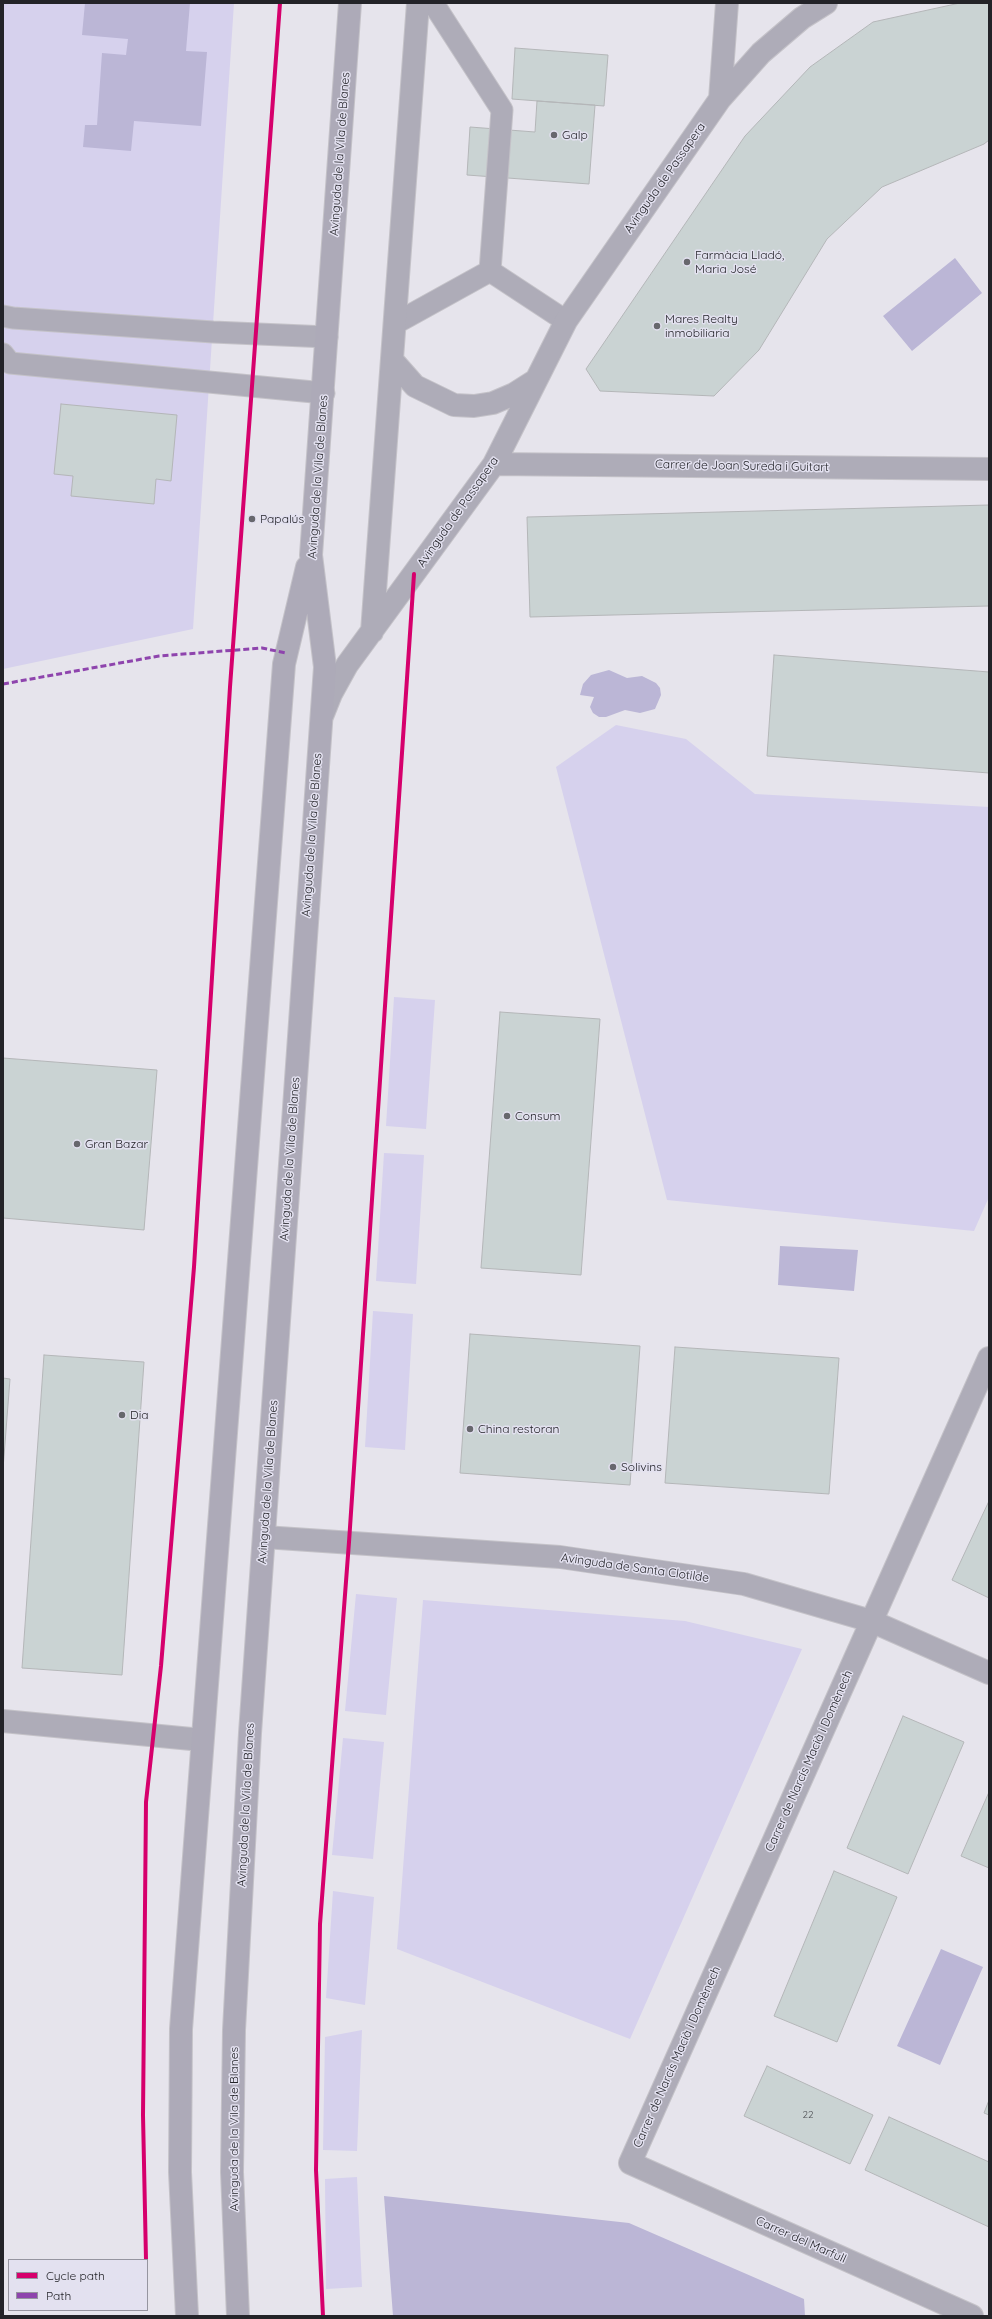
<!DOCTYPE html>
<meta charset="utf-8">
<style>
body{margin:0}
#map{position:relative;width:992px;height:2319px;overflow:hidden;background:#e6e4ec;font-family:Quicksand,sans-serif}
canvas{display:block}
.frame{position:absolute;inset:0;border:4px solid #232328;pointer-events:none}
.legend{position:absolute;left:8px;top:2259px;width:140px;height:52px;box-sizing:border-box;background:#e3e1f0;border:1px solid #9695a0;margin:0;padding:5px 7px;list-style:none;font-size:12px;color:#232328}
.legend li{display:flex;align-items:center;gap:8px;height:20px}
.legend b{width:20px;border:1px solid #9695a0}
</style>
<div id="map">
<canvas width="992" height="2319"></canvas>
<div class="frame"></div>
<ul class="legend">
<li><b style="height:5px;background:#d6006c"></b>Cycle path</li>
<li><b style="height:5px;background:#8e44ad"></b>Path</li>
</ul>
</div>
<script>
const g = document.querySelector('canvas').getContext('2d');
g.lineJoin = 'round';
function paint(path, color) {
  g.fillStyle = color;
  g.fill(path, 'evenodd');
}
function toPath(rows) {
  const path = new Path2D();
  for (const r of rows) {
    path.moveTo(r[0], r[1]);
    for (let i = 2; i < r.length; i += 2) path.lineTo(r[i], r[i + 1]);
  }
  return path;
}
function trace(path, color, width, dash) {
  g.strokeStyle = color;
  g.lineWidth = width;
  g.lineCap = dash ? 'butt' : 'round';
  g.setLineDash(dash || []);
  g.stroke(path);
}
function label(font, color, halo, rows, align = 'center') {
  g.font = font + ' Quicksand,sans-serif';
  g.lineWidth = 3;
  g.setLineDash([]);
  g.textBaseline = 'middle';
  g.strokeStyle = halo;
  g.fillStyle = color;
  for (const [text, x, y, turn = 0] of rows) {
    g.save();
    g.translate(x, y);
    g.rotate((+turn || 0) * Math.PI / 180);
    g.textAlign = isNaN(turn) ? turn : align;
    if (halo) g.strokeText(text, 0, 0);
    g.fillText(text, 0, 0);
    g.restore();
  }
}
paint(toPath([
 [3,3,234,3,193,629,3,669],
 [616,725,686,739,755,794,989,807,989,1197,974,1231,667,1200,556,767],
 [394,997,435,1000,426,1129,386,1126],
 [384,1153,424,1155,416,1284,376,1281],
 [373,1311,413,1314,405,1450,365,1447],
 [356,1594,397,1598,386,1715,345,1711],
 [423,1600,685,1621,802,1649,630,2039,397,1949],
 [343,1738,384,1742,373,1859,332,1855],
 [333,1891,374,1897,365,2005,326,1998],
 [362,2030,357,2151,323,2150,325,2037],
 [357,2177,362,2287,326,2289,325,2179]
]), '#d6d1ed');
paint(toPath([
 [85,3,190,3,186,51,207,52,201,126,134,121,131,151,83,147,85,125,97,125,102,53,126,55,128,39,82,35],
 [955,258,982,293,912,351,883,316],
 [609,670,627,678,642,676,656,683,660,688,661,695,655,709,640,713,625,710,606,717,599,717,593,713,590,707,594,697,580,695,583,684,591,675],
 [780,1246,858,1250,854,1291,778,1285],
 [941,1949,983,1967,940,2065,897,2046],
 [384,2196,629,2223,804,2299,805,2316,393,2316]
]), '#bbb6d6');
const building = toPath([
 [960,3,989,3,989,140,984,144,882,187,827,239,759,350,714,396,600,391,586,369,745,136,810,67,873,22,960,3],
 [515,48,608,55,604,106,512,99,515,48],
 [537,101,595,105,589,184,467,175,470,127,535,132,537,101],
 [61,404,177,415,171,481,156,479,154,504,71,496,73,476,54,474,61,404],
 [989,505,989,606,530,617,527,517,989,505],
 [774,655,989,672,989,773,767,756,774,655],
 [500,1012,600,1019,581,1275,481,1268,500,1012],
 [3,1058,157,1070,144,1230,3,1218,3,1058],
 [470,1334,640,1346,630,1485,460,1473,470,1334],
 [675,1347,839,1358,829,1494,665,1483,675,1347],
 [44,1355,144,1362,122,1675,22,1668,44,1355],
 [3,1378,10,1379,3,1469,3,1378],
 [989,1501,989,1598,952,1580,989,1501],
 [903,1716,964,1742,908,1874,847,1848,903,1716],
 [989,1792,989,1868,961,1856,989,1792],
 [834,1871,897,1897,837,2042,774,2016,834,1871],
 [767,2066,873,2115,850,2164,744,2116,767,2066],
 [989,2100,989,2115,984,2113,989,2100],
 [889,2117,989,2162,989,2227,865,2170,889,2117]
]);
paint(building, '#cad3d3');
trace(building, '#b4b6b8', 1);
const service = toPath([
 [433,3,502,110,490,271,566,321],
 [3,316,13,318,213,332,327,337],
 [396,323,490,271],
 [3,354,10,363,324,393]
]);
const minor = toPath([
 [720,99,727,3],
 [392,360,415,386,454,405,474,406,493,403,514,394,536,380],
 [494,464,989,469],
 [372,632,418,3],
 [323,714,331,694,347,665,494,464,566,321,720,99,761,53,802,18,826,3],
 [264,1537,560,1557,744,1584,871,1621,989,1673],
 [3,1721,202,1740],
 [972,2316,630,2163,989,1358]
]);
const secondary = toPath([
 [187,2316,180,2172,181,2029,284,664,307,567],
 [238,2316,232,2172,234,2030,250,1733,325,667,311,555,350,3]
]);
trace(service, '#c4c2c8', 23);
trace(minor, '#c4c2c8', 24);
trace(secondary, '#c4c2c8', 24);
trace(service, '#aeacb8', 21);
trace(minor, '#aeacb8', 22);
trace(secondary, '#adaab8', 22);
trace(toPath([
 [3,684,159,656,262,648,286,653]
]), '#8e44ad', 3, [6, 3]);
trace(toPath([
 [146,2260,143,2115,146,1802,161,1666,194,1267,230,687,280,3],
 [323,2316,316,2170,320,1924,349,1542,414,574]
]), '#d6006c', 4);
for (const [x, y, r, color] of [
 [554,135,4,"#67676d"],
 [687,262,4,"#67676d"],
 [657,326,4,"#67676d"],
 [252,519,4,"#67676d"],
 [507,1116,4,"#67676d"],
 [77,1144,4,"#67676d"],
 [122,1415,4,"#67676d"],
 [470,1429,4,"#67676d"],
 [613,1467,4,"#67676d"]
]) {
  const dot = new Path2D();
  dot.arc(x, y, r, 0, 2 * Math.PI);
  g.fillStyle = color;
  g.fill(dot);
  trace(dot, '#e3e1f0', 1.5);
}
label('10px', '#4d4f53', null, [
 ["22",808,2115]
]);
label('12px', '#232328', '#e3e1f0', [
 ["Galp",562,135],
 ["Farmàcia Lladó,",695,255],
 ["Maria José",695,269],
 ["Mares Realty",665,319],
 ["inmobiliaria",665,333],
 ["Papalús",260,519],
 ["Consum",515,1116],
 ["Gran Bazar",85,1144],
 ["Dia",130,1415],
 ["China restoran",478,1429],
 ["Solivins",621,1467]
], 'left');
label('12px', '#232328', '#e3e1f0', [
 ["Avinguda de la Vila de Blanes",340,154,-86],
 ["Avinguda de Passapera",665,178,-55],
 ["Carrer de Joan Sureda i Guitart",742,466,1],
 ["Avinguda de la Vila de Blanes",318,477,-86],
 ["Avinguda de Passapera",458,512,-55],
 ["Avinguda de la Vila de Blanes",312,835,-86],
 ["Avinguda de la Vila de Blanes",290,1159,-86],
 ["Avinguda de la Vila de Blanes",268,1482,-86],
 ["Avinguda de Santa Clotilde",635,1568,8],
 ["Carrer de Narcís Macià i Domènech",809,1761,-66],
 ["Avinguda de la Vila de Blanes",246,1805,-87],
 ["Carrer de Narcís Macià i Domènech",677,2057,-66],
 ["Avinguda de la Vila de Blanes",234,2129,-90],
 ["Carrer del Marfull",801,2240,24]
]);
</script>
